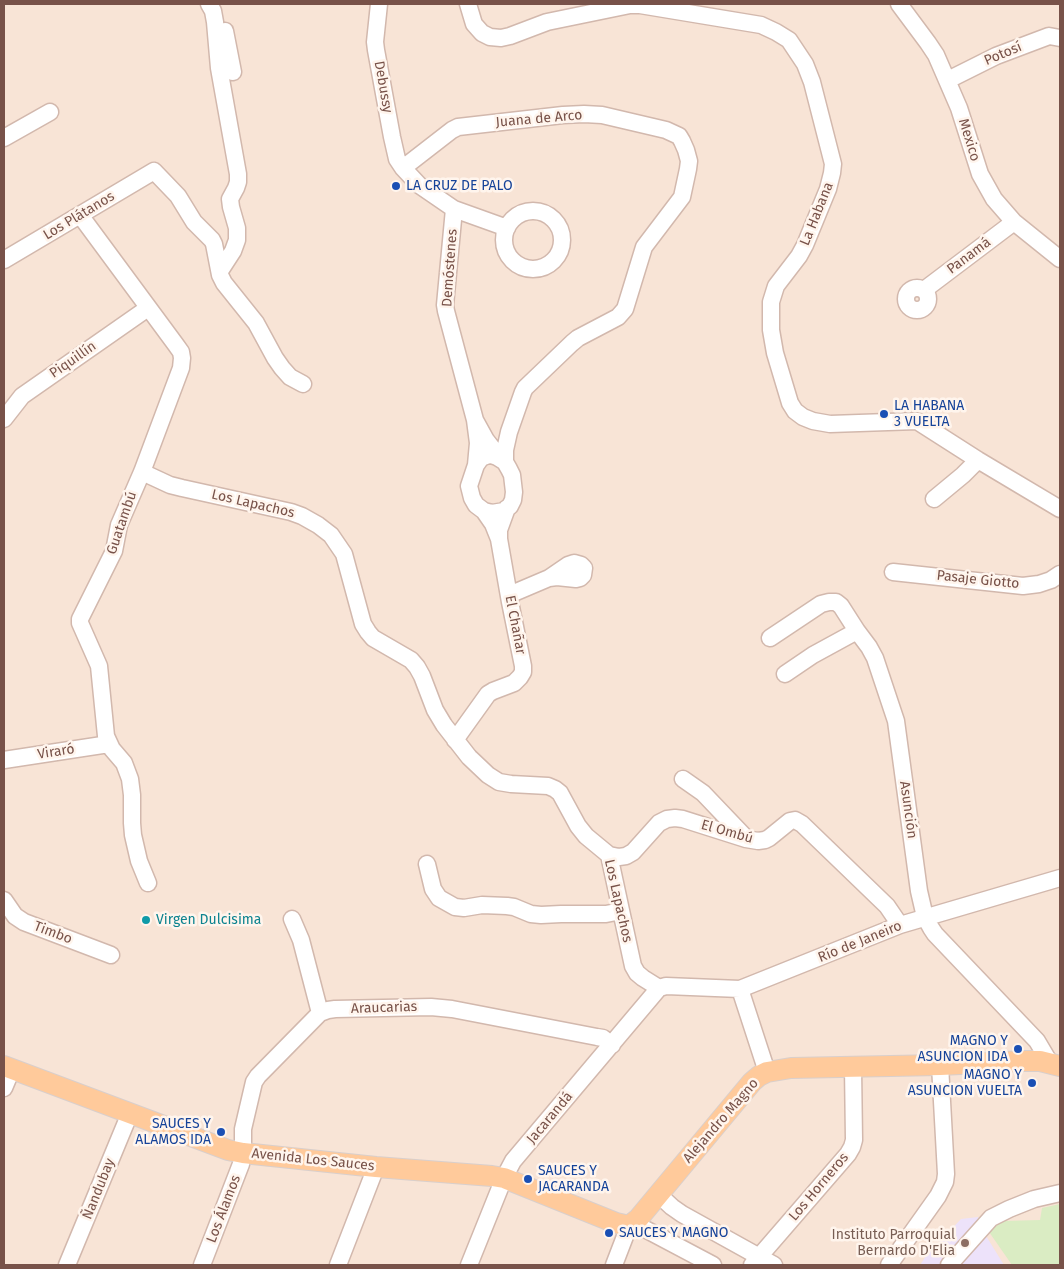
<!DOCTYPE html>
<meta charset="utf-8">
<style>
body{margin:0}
#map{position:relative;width:1064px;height:1269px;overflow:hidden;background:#fdf0e6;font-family:"Fira Sans",sans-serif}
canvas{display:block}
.frame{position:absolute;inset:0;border:5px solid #785249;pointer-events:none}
</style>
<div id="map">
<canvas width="1064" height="1269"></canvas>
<div class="frame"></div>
</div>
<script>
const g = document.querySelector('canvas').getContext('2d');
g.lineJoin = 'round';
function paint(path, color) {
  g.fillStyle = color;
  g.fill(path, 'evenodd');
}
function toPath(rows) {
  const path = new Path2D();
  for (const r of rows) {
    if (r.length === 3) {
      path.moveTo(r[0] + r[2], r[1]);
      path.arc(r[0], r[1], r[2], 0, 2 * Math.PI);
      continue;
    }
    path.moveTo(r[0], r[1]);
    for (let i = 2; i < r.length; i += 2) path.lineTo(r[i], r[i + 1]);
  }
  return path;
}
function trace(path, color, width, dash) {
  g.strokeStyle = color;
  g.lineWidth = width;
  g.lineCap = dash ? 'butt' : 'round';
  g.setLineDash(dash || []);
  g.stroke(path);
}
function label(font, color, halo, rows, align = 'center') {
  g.font = font + ' "Fira Sans",sans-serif';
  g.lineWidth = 5;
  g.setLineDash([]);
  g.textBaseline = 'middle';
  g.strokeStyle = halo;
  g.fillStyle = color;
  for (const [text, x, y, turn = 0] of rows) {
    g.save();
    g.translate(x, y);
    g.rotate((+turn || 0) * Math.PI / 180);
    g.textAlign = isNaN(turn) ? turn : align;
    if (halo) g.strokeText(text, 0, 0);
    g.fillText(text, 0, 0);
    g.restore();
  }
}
paint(toPath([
 [4,4,1060,4,1060,1265,4,1265]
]), '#f8e4d6');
paint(toPath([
 [978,1217,983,1231,1004,1265,920,1265,926,1256,961,1219]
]), '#ede2fa');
paint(toPath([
 [1060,1204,1060,1265,1012,1265,987,1229,1003,1221,1040,1220,1042,1208]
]), '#daecc3');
const minor = toPath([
 [209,4,213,11,215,22,219,68,238,174,238,182,236,188,230,199,231,207,237,228,237,240,233,251,220,271],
 [379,4,375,42,376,50,392,137,397,159,403,168,419,185,454,209,507,228],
 [468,4,474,24,482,33,490,37,501,38,510,36,547,22,630,5,640,5,761,25,776,32,789,40,805,64,812,82,833,164,832,173,828,189,805,245,799,256,776,286,771,302,771,330,775,353,790,403,795,411,803,417,813,421,830,424,917,421,978,460,1060,509],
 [899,4,928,43,936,55,959,108,980,174,994,199,1014,222,1060,259],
 [225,31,233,72],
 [948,80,996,56,1049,36,1060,38],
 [4,138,50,112],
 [403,168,452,130,458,127,563,115,584,114,602,115,666,130,679,136,682,141,686,150,689,161,688,169,682,197,644,247,625,309,618,317,578,338,572,343,525,388,523,392,509,432,505,450,505,462],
 [454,209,445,305,446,311,475,420],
 [533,240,29],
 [80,215,176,345,181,352,182,358,181,368,142,472,119,525,114,551,80,619,80,623,99,666,106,736,112,749,124,763,130,779,132,795,132,823,133,835,139,861,148,883],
 [4,260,154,171,178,196,194,222,212,240,214,244,220,275,224,283,256,323,275,358,282,368,290,377,303,384],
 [917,299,11],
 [924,290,1014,222],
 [4,419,22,396,148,308],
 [491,455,497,457,505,462,509,469,512,475,514,492,513,500,510,506,504,511,492,513,484,511,476,505,472,498,469,486,476,465,481,458,486,456,491,455],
 [476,465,478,443,475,420,486,440,500,458],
 [142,472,170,485,182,488,291,512,302,516,318,525,331,535,344,554,363,624,368,632,373,638,411,660,417,667,422,676,435,710,444,725,469,757,488,775,499,782,511,784,548,786,555,789,560,793,578,826,586,836,609,855,633,966,637,973,643,978,659,988],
 [934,499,963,475,978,460],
 [484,511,493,524,499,539,499,530,507,508],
 [893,572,1023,586,1039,584,1051,580,1060,574],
 [509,595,549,578,557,577,576,579,580,578,583,575,584,568,581,565,574,563,568,565,549,578],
 [770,638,821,604,829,602,836,602,841,606,857,631,869,647,875,658,896,721,919,891,925,917,931,928,935,934,1037,1041,1050,1063],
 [785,674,813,655,857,631],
 [455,740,488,694,493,691,514,683,520,677,523,672,523,666,510,602,499,539],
 [4,760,109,744],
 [683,779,703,793,745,837],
 [609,855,619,857,626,856,633,852,659,823,667,819,675,818,683,819,746,839,758,841,765,840,769,838,790,821,795,820,802,824,887,906,900,925],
 [427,864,433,889,439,898,455,907,464,908,482,905,507,906,514,907,531,914,541,915,561,914,606,914,621,911],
 [4,900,15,916,24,922,111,955],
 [292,919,301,940,320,1013],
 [659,988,666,986,740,989,900,925,1060,878],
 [740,989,767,1072],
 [4,1088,12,1069],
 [659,1195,672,1207,682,1214,774,1265],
 [67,1265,130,1113],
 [202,1265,241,1164,243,1153,243,1129,254,1082,258,1076,320,1013,328,1010,335,1009,431,1007,452,1009,597,1037,603,1038,612,1045],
 [338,1265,376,1167],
 [469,1265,504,1178,513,1161,659,988],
 [614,1265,629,1226,645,1229,713,1265],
 [752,1265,848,1154,852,1147,854,1140,853,1067],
 [889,1265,938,1196,945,1182,946,1174,940,1065],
 [949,1265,991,1218,1009,1209,1034,1199,1060,1193]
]);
const major = toPath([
 [4,1066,228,1150,243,1153,376,1167,492,1176,504,1178,616,1223,629,1226,638,1219,752,1082,759,1076,767,1072,791,1068,940,1065,1024,1061,1040,1061,1060,1066]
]);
trace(minor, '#d2b8ad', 19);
trace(major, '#d9cfcc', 22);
trace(minor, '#fff', 16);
trace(major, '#ffca9b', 20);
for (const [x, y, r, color] of [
 [396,186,5,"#1a4fb4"],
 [884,414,5,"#1a4fb4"],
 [146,920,5,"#0f9aa8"],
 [1018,1049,5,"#1a4fb4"],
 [1032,1083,5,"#1a4fb4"],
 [221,1132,5,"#1a4fb4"],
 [528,1179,5,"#1a4fb4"],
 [609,1233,5,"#1a4fb4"],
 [965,1243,5,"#8d6e63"]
]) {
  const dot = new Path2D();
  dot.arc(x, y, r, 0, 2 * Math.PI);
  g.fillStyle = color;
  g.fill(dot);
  trace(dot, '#fff5ed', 2);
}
label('14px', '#785249', '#fff5ed', [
 ["Potosí",1003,54,-23],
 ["Debussy",383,87,80],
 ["Juana de Arco",539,119,-5],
 ["Mexico",969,140,73],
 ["La Habana",817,214,-68],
 ["Los Plátanos",79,216,-31],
 ["Panamá",969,256,-37],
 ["Demóstenes",450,268,-86],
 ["Piquillín",73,360,-35],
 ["Los Lapachos",253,504,13],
 ["Guatambú",122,523,-71],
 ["Pasaje Giotto",978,580,6],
 ["El Chañar",515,625,79],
 ["Viraró",56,752,-9],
 ["Asunción",908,810,82],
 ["El Ombú",727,832,16],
 ["Los Lapachos",618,901,77],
 ["Timbo",53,933,21],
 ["Río de Janeiro",860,942,-22],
 ["Araucarias",384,1008,-2],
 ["Jacarandá",550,1118,-50],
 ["Alejandro Magno",721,1121,-49],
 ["Avenida Los Sauces",313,1160,6],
 ["Los Horneros",819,1187,-50],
 ["Ñandubay",99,1189,-68],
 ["Los Álamos",224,1209,-69]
]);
label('14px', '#164399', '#fff5ed', [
 ["LA CRUZ DE PALO",406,186],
 ["LA HABANA",894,406],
 ["3 VUELTA",894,422],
 ["MAGNO Y",1008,1041,"right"],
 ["ASUNCION IDA",1008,1057,"right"],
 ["MAGNO Y",1022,1075,"right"],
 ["ASUNCION VUELTA",1022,1091,"right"],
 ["SAUCES Y",211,1124,"right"],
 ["ALAMOS IDA",211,1140,"right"],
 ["SAUCES Y",538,1171],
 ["JACARANDA",538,1187],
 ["SAUCES Y MAGNO",619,1233]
], 'left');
label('14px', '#0d838f', '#fff5ed', [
 ["Virgen Dulcisima",156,920]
], 'left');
label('14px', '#785e54', '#fff5ed', [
 ["Instituto Parroquial",955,1235],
 ["Bernardo D'Elia",955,1251]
], 'right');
</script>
